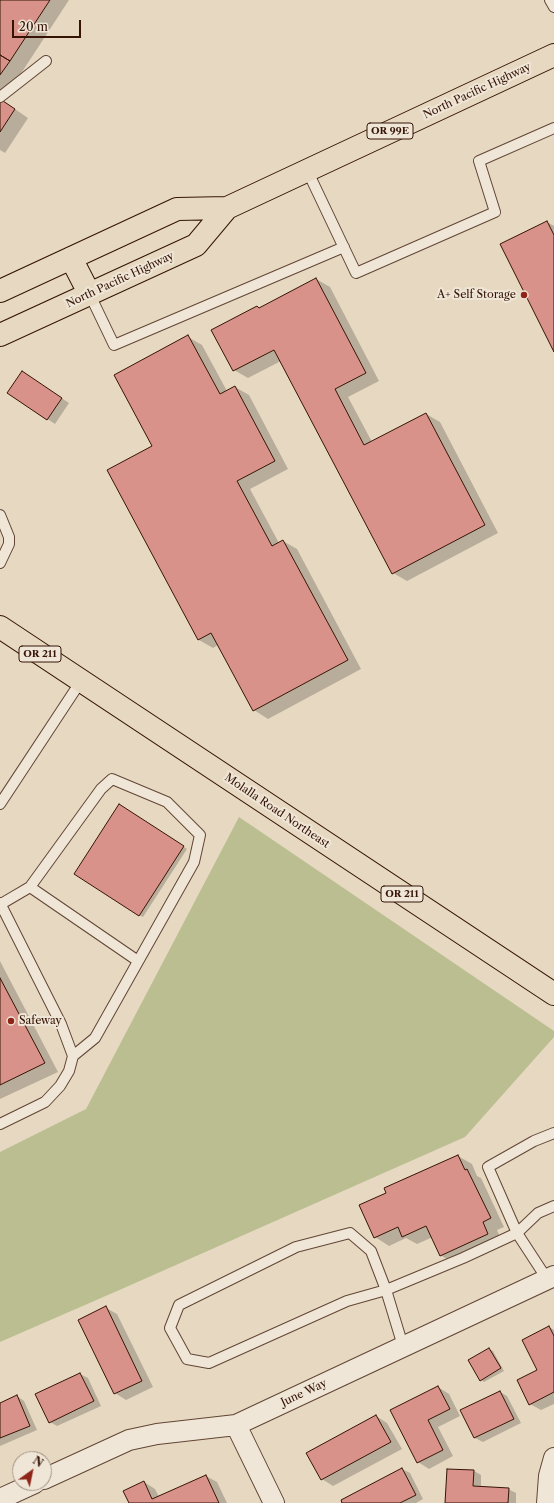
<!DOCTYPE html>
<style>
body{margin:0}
#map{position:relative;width:554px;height:1503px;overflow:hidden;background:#e7d9c1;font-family:"Libre Caslon Text",serif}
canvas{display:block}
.north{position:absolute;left:12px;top:1451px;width:40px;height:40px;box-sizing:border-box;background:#efe6d7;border:1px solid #a59283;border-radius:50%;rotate:33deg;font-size:11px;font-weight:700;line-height:16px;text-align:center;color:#351405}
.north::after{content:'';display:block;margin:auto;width:14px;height:18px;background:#8f2418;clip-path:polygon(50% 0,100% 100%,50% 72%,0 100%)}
.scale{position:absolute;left:12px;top:20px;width:69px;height:18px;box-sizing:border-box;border:2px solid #351405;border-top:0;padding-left:5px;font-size:12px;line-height:14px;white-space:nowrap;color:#351405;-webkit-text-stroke:3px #efe6d7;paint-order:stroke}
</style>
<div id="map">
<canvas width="554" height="1503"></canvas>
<div class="north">N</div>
<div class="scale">20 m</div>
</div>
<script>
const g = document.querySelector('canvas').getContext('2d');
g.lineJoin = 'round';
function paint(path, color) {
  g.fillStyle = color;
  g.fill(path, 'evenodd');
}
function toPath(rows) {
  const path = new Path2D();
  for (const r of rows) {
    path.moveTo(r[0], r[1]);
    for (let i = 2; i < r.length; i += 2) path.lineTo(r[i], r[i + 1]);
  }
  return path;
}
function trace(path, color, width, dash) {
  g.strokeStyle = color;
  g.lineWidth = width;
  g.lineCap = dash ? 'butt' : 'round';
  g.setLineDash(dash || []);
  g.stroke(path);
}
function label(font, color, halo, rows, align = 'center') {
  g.font = font + ' "Libre Caslon Text",serif';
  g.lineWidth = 4;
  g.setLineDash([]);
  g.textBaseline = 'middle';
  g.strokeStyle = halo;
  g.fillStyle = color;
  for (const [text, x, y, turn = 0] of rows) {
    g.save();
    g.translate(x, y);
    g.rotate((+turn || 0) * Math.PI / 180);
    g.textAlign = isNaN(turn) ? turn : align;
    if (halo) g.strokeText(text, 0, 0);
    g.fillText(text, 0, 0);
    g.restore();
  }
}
paint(toPath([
 [239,817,554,1031,554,1037,465,1137,124,1288,0,1342,0,1152,86,1109]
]), '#babe90');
paint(toPath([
 [0,0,69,0,3,101,28,118,5,153,0,150],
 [547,222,554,226,554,350],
 [316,279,330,287,379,381,348,397,372,442,426,414,440,422,498,533,407,581,393,573,281,361,248,378,234,370,260,309],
 [188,337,202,345,227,391,235,387,249,395,288,469,250,489,279,543,283,541,297,549,361,669,268,719,254,710,218,645,213,648,199,640,108,470,153,446],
 [30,377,69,403,55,424,8,393],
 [123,808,187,849,143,917,139,915],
 [0,961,58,1072,0,1099],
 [458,1156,472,1164,477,1176,481,1178,504,1227,497,1230,502,1242,454,1263,440,1255,433,1237,417,1244,406,1238,389,1246,375,1237,387,1193],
 [106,1308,117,1314,153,1387,126,1400,115,1393],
 [549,1327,554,1330,554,1404,541,1410,530,1404],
 [489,1349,493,1351,504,1371,484,1382,481,1380],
 [80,1374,88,1378,101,1406,57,1426,50,1422],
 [438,1387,449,1394,460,1416,438,1427,453,1456,429,1469,418,1462,391,1410],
 [500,1392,507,1396,521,1423,483,1442,475,1438,462,1411],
 [17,1396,24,1401,37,1430,0,1446,0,1404],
 [376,1416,387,1423,402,1449,333,1486,322,1479],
 [402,1469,410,1473,423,1499,416,1503,344,1503],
 [474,1471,481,1475,481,1488,508,1489,516,1493,516,1503,446,1503],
 [206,1476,217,1482,227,1503,130,1503,144,1482,155,1489,159,1497]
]), '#0003');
const building = toPath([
 [0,0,50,0,10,61,0,55,0,0],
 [0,55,10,61,0,75,0,55],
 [0,99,15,109,0,132,0,99],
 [547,221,554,235,554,352,500,244,547,221],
 [316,278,366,373,335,389,364,445,426,413,485,525,392,574,274,350,233,371,211,330,257,306,259,308,316,278],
 [188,335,220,394,235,386,275,461,237,481,272,546,283,540,348,660,253,711,211,633,198,640,107,470,152,446,114,375,188,335],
 [22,371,62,398,47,420,7,393,22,371],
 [119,804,184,846,139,916,74,874,119,804],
 [0,978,45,1063,0,1085,0,978],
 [458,1155,465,1170,467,1169,491,1218,483,1222,488,1234,440,1256,426,1226,402,1237,398,1227,374,1238,359,1205,386,1193,384,1188,458,1155],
 [106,1306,142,1381,114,1394,78,1320,106,1306],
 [549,1326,554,1336,554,1392,529,1405,517,1380,537,1370,522,1340,549,1326],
 [489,1348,501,1368,480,1381,468,1360,489,1348],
 [80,1373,94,1401,49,1423,35,1394,80,1373],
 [438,1386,450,1409,428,1420,443,1450,417,1463,390,1410,438,1386],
 [500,1391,514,1419,474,1438,460,1410,500,1391],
 [17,1395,30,1426,0,1438,0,1403,17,1395],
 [376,1415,391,1442,321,1480,306,1453,376,1415],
 [402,1468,416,1495,400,1503,342,1503,341,1500,402,1468],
 [447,1469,474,1470,473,1486,509,1488,508,1503,445,1503,447,1469],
 [206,1475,219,1503,129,1503,123,1491,144,1481,152,1499,206,1475]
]);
paint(building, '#d9928a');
trace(building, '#351405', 1);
const service = toPath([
 [550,0,554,7],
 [0,97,46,61],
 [307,170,356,273,495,212,479,161,554,128],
 [90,295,114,345,344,247],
 [0,515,9,537,9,544,0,563],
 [0,804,81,681],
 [30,887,138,961],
 [0,903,61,1024,73,1056,69,1071,60,1086,45,1102,0,1124],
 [1,904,30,887,101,789,112,779,167,802,200,835,194,862,95,1038,73,1056],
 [547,1279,517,1233,488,1167,534,1141,554,1133],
 [403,1346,386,1290,371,1251,350,1233,296,1247,179,1305,170,1328,187,1359,209,1363,347,1301,386,1290,463,1258,517,1233,538,1213,554,1206]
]);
const minor = toPath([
 [236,1425,274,1503],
 [44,1479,129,1440,157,1434,236,1425,554,1276],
 [0,1499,35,1483],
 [547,1503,549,1476,554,1458]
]);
const primary = toPath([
 [71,258,90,295],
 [0,291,177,209,227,208,554,55],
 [0,335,196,245,227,208],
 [0,627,554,994]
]);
trace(service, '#624534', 12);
trace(minor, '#624534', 22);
trace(primary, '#351405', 24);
trace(service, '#efe6d7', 10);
trace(minor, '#efe6d7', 20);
trace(primary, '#e7d9c1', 22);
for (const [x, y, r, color] of [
 [524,295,4,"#8f2418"],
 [11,1021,4,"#8f2418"]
]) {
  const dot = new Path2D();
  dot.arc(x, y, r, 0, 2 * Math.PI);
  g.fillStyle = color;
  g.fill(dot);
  trace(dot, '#efe6d7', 1.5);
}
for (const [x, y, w] of [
 [390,131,46],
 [40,654,42],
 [402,894,42]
]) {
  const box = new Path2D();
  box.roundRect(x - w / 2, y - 8, w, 16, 3);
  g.fillStyle = '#efe6d7';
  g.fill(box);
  trace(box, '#351405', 1);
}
label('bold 10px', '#351405', null, [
 ["OR 99E",390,131],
 ["OR 211",40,654],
 ["OR 211",402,894]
]);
label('11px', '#351405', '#efe6d7', [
 ["North Pacific Highway",477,91,-25],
 ["North Pacific Highway",120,280,-25],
 ["Molalla Road Northeast",277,811,34],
 ["June Way",304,1393,-25]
]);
label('11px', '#351405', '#efe6d7', [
 ["A+ Self Storage",516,295],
 ["Safeway",19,1021,"left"]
], 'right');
</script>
